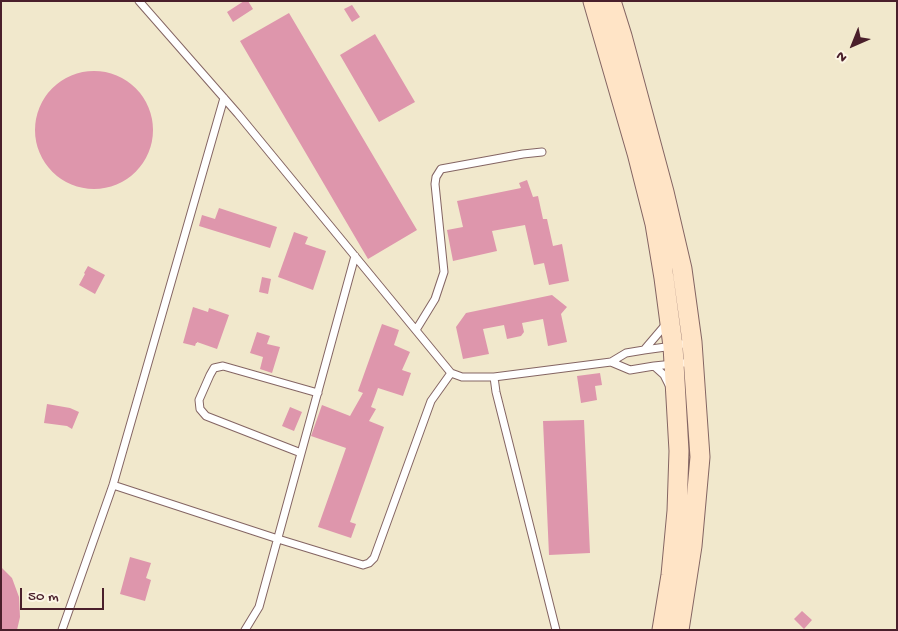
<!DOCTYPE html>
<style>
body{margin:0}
#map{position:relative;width:898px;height:631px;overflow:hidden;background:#f1e8cc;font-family:"Gochi Hand",sans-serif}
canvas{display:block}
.frame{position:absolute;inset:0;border:2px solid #4a1f2b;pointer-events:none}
.north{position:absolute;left:828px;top:20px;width:50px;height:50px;-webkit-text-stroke:4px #fcf5e5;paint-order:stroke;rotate:224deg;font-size:14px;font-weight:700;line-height:20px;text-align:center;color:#4a1f2b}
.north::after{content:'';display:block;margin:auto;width:18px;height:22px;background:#4a1f2b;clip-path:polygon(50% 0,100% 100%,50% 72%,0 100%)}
.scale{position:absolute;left:20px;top:588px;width:84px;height:22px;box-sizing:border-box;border:2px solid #4a1f2b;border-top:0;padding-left:6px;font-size:15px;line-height:18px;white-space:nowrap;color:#4a1f2b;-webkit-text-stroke:4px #fcf5e5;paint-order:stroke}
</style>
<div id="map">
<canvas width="898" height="631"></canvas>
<div class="frame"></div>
<div class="north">N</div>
<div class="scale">50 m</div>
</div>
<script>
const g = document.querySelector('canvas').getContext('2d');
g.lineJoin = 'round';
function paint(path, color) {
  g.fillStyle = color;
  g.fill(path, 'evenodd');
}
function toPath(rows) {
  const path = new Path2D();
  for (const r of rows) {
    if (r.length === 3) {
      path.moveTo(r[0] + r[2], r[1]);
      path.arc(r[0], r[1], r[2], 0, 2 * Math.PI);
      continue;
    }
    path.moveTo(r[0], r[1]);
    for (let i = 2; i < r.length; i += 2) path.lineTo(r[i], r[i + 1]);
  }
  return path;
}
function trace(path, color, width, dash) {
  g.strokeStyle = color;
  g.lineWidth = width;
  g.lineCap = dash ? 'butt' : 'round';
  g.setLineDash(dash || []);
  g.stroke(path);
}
paint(toPath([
 [244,1,248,1,253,9,233,22,227,12],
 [352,5,360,17,352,22,344,9],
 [289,13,417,230,368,259,240,41],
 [375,34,415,102,379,122,340,55],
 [94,130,59],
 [527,180,533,197,538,196,543,219,547,219,553,246,562,244,569,281,549,285,544,263,534,265,525,225,492,231,497,251,453,261,447,230,463,227,457,201,521,188,519,183],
 [219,208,277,227,270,248,199,226,202,215,215,219],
 [294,232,308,237,305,244,326,251,313,290,278,277],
 [88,266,105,275,95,294,79,285,85,274,84,273],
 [262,277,271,279,268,294,259,292],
 [552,295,567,307,561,314,567,342,548,346,543,319,522,323,524,332,521,336,507,339,504,325,483,329,489,354,463,359,456,327,466,313],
 [193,307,208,312,209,308,229,315,217,349,197,342,197,343,196,343,195,346,183,343],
 [382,324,399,330,394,345,410,352,402,370,411,373,403,396,378,388,371,407,376,409,369,421,384,427,350,522,356,524,351,538,318,527,346,448,311,436,322,405,350,416,363,393,358,391],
 [257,332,270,336,267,344,280,347,272,373,260,369,263,357,250,353],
 [600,373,602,385,595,386,597,400,581,403,577,376],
 [47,404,70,408,79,412,72,429,67,426,44,423],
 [290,407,302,412,294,431,282,426],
 [584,420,590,553,549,555,543,421],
 [130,557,151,563,146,578,151,580,145,601,120,594],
 [1,567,12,578,19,597,20,617,17,630,1,630],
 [802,611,812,620,804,629,794,619]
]), '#de96ac');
const service = toPath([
 [139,1,238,114,451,373,462,377,494,377,611,362,626,353,644,350,667,323],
 [416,330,435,299,444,272,435,184,436,177,441,169,523,154,542,152],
 [644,350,673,346,692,342],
 [611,362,630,370,654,366,664,375,669,385],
 [654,366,693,362],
 [494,377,496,392,556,630],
 [301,453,206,416,200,409,199,400,210,375,214,368,223,366,318,393],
 [113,485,278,539,363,565,369,563,374,558,431,401,451,373],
 [62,630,113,485,224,98],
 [245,630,259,607,355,256]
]);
const secondary = toPath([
 [593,1,637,153,655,224,664,278,673,346,679,451,677,511,671,575,662,630],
 [611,1,622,36,664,192,682,269,692,342,700,457,692,546,679,630]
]);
trace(service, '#846563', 9);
trace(secondary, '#846563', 21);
trace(service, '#fff', 7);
trace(secondary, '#ffe4c6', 19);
</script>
